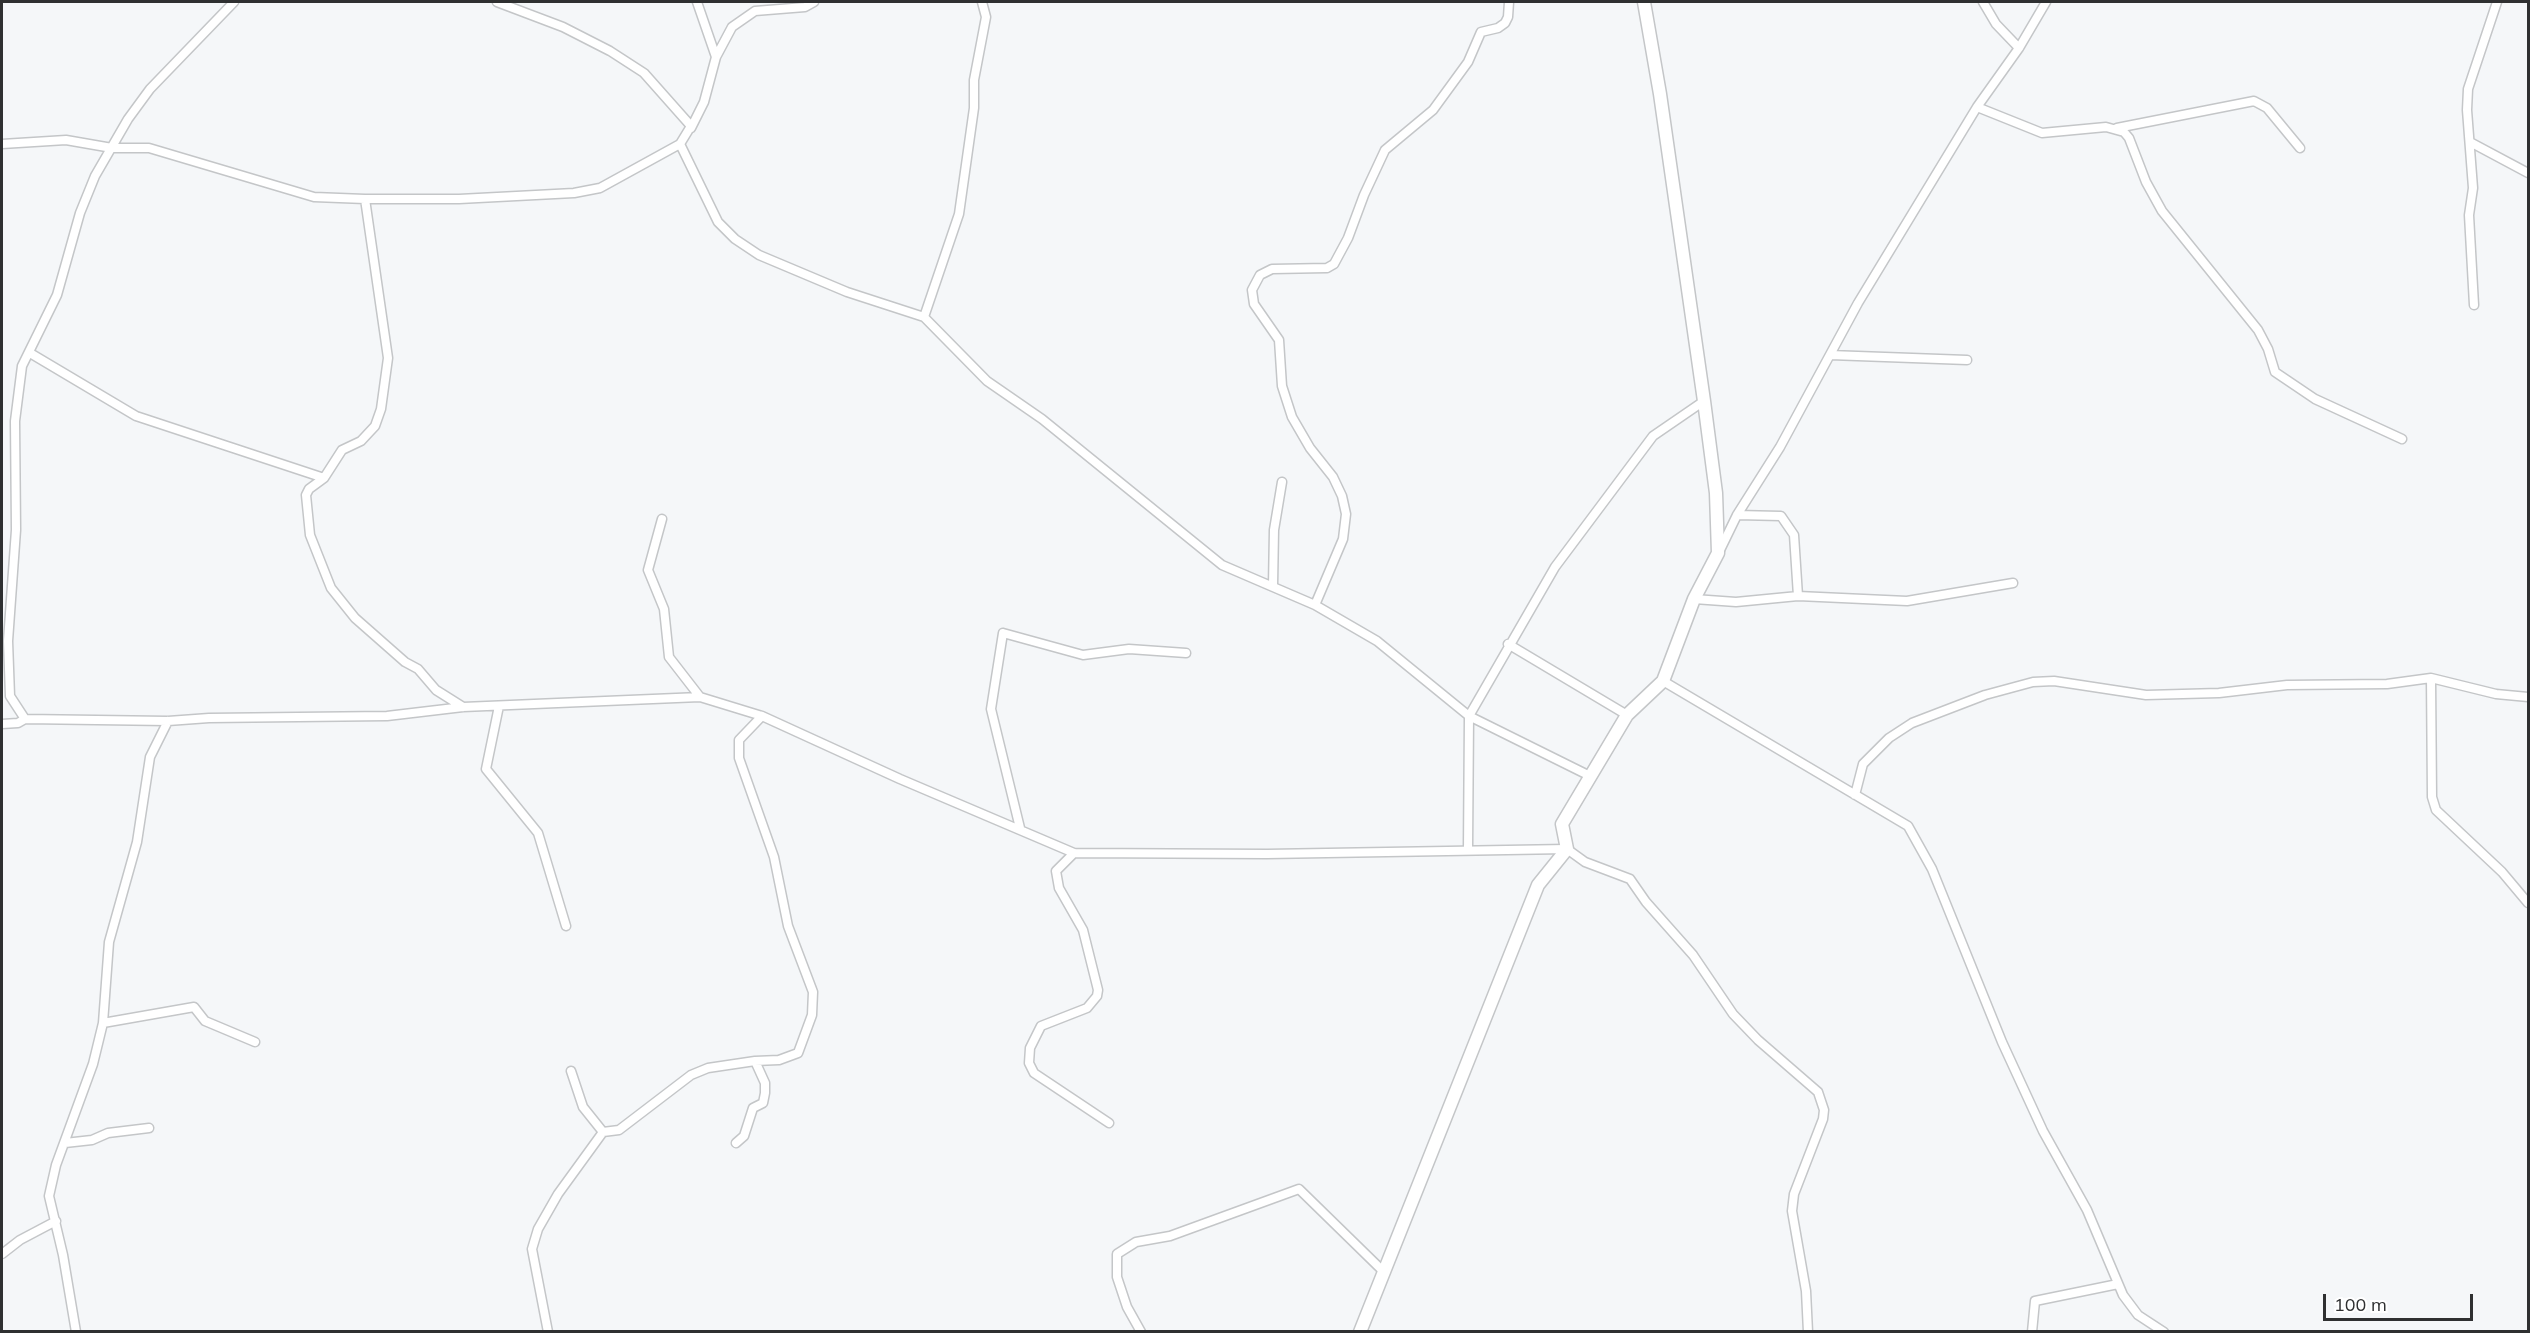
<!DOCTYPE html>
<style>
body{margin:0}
#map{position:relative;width:2530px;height:1333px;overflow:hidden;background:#f5f7f9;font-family:Mulish,sans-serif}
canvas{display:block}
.frame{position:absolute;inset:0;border:3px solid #2f3031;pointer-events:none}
.scale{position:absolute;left:2323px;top:1294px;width:150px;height:27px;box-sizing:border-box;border:3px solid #2f3031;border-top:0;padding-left:8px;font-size:18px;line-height:21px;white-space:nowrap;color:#2f3031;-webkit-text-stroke:4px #fff;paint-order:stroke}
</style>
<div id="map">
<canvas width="2530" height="1333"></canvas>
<div class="frame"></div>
<div class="scale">100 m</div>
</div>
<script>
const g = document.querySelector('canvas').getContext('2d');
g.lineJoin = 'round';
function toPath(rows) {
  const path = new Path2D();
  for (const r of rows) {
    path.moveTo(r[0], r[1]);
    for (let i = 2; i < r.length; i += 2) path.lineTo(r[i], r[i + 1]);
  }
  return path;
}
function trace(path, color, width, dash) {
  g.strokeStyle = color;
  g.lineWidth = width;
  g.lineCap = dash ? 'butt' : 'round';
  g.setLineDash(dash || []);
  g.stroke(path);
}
const minor = toPath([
 [497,2,563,27,610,51,644,73,691,126,680,144,718,222,735,239,759,255,847,292,924,317,987,381,1042,419,1222,565,1315,605,1377,641,1469,716,1590,776],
 [1983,2,1996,24,2019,48],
 [716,57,732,27,755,11,805,7,814,2],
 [1977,107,2042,133,2106,127,2124,132,2129,138,2146,182,2162,211,2258,330,2268,349,2275,372,2315,399,2402,439],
 [691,128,704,102,716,57,697,2],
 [2117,128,2254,101,2267,108,2300,148],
 [2470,142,2528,173],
 [2,144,66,140,112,148,149,148,314,197,365,199,459,199,574,193,600,188,680,144],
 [365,199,388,358,381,409,375,426,361,441,342,450,324,478,309,489,306,495,310,535,331,588,355,618,405,662,418,669,436,690,463,707],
 [2474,305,2469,215,2473,188,2467,110,2468,89,2497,2],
 [924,317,959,214,974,108,974,80,986,17,982,2],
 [30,353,136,416,324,478],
 [1830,355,1967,360],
 [1737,515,1781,516,1794,535,1798,596],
 [662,519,648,570,664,609,669,657,700,697],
 [1720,550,1737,515,1780,447,1858,303,1977,107,2019,48,2046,2],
 [1273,586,1274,530,1282,482],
 [1694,599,1736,602,1798,596,1907,601,2013,583],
 [1315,605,1343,539,1346,514,1342,496,1333,477,1310,448,1292,417,1282,386,1279,340,1254,304,1252,290,1260,275,1272,269,1327,268,1334,264,1348,238,1364,195,1385,150,1433,110,1468,62,1481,32,1498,28,1505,23,1508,17,1509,2],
 [1508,644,1627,715],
 [2431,678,2432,797,2436,810,2502,872,2528,903],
 [1663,681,1908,826,1932,869,2002,1042,2043,1131,2087,1210,2123,1295,2138,1315,2164,1332],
 [499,706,486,769,538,833,566,926],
 [25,719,10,696,8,641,16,530,15,421,22,366,57,295,80,213,95,176,128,119,150,89,234,2],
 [2,724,18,723,25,719,168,721,209,718,387,716,463,707,700,697,762,716,900,779,1074,853,1267,854,1567,849,1585,862,1630,879,1646,902,1693,955,1733,1014,1758,1040,1818,1092,1824,1110,1823,1119,1794,1194,1792,1211,1806,1291,1808,1332],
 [1855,795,1863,764,1889,738,1912,723,1985,695,2033,682,2054,681,2146,695,2219,693,2287,685,2387,684,2431,678,2496,694,2528,697],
 [1020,828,991,709,1003,633,1083,655,1129,649,1186,653],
 [1468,849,1469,716,1555,567,1653,436,1704,401],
 [1074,853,1056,871,1059,888,1083,930,1098,990,1097,996,1087,1008,1041,1026,1030,1048,1029,1063,1034,1073,1109,1123],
 [103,1023,194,1007,205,1021,255,1042],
 [571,1071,583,1107,603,1132],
 [65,1143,92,1140,108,1133,149,1128],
 [736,1143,744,1136,753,1108,763,1103,765,1093,765,1083,755,1061,779,1060,798,1053,812,1015,813,992,788,926,774,857,739,758,739,740,762,716],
 [2,1254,20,1240,56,1221],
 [76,1332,63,1255,49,1196,56,1165,93,1064,103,1023,109,942,137,842,150,757,168,721],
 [548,1332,532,1249,538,1229,558,1194,603,1132,619,1130,691,1075,708,1068,755,1061],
 [1141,1332,1127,1307,1117,1277,1117,1254,1136,1242,1170,1236,1299,1189,1385,1273],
 [2032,1332,2035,1301,2118,1284]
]);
const secondary = toPath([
 [1360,1332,1538,885,1567,849,1562,824,1627,715,1663,681,1694,599,1718,553,1716,493,1704,401,1660,94,1644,2]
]);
trace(minor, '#c4c6c8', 11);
trace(secondary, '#c4c6c8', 15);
trace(minor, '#fff', 8);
trace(secondary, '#fff', 12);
</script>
